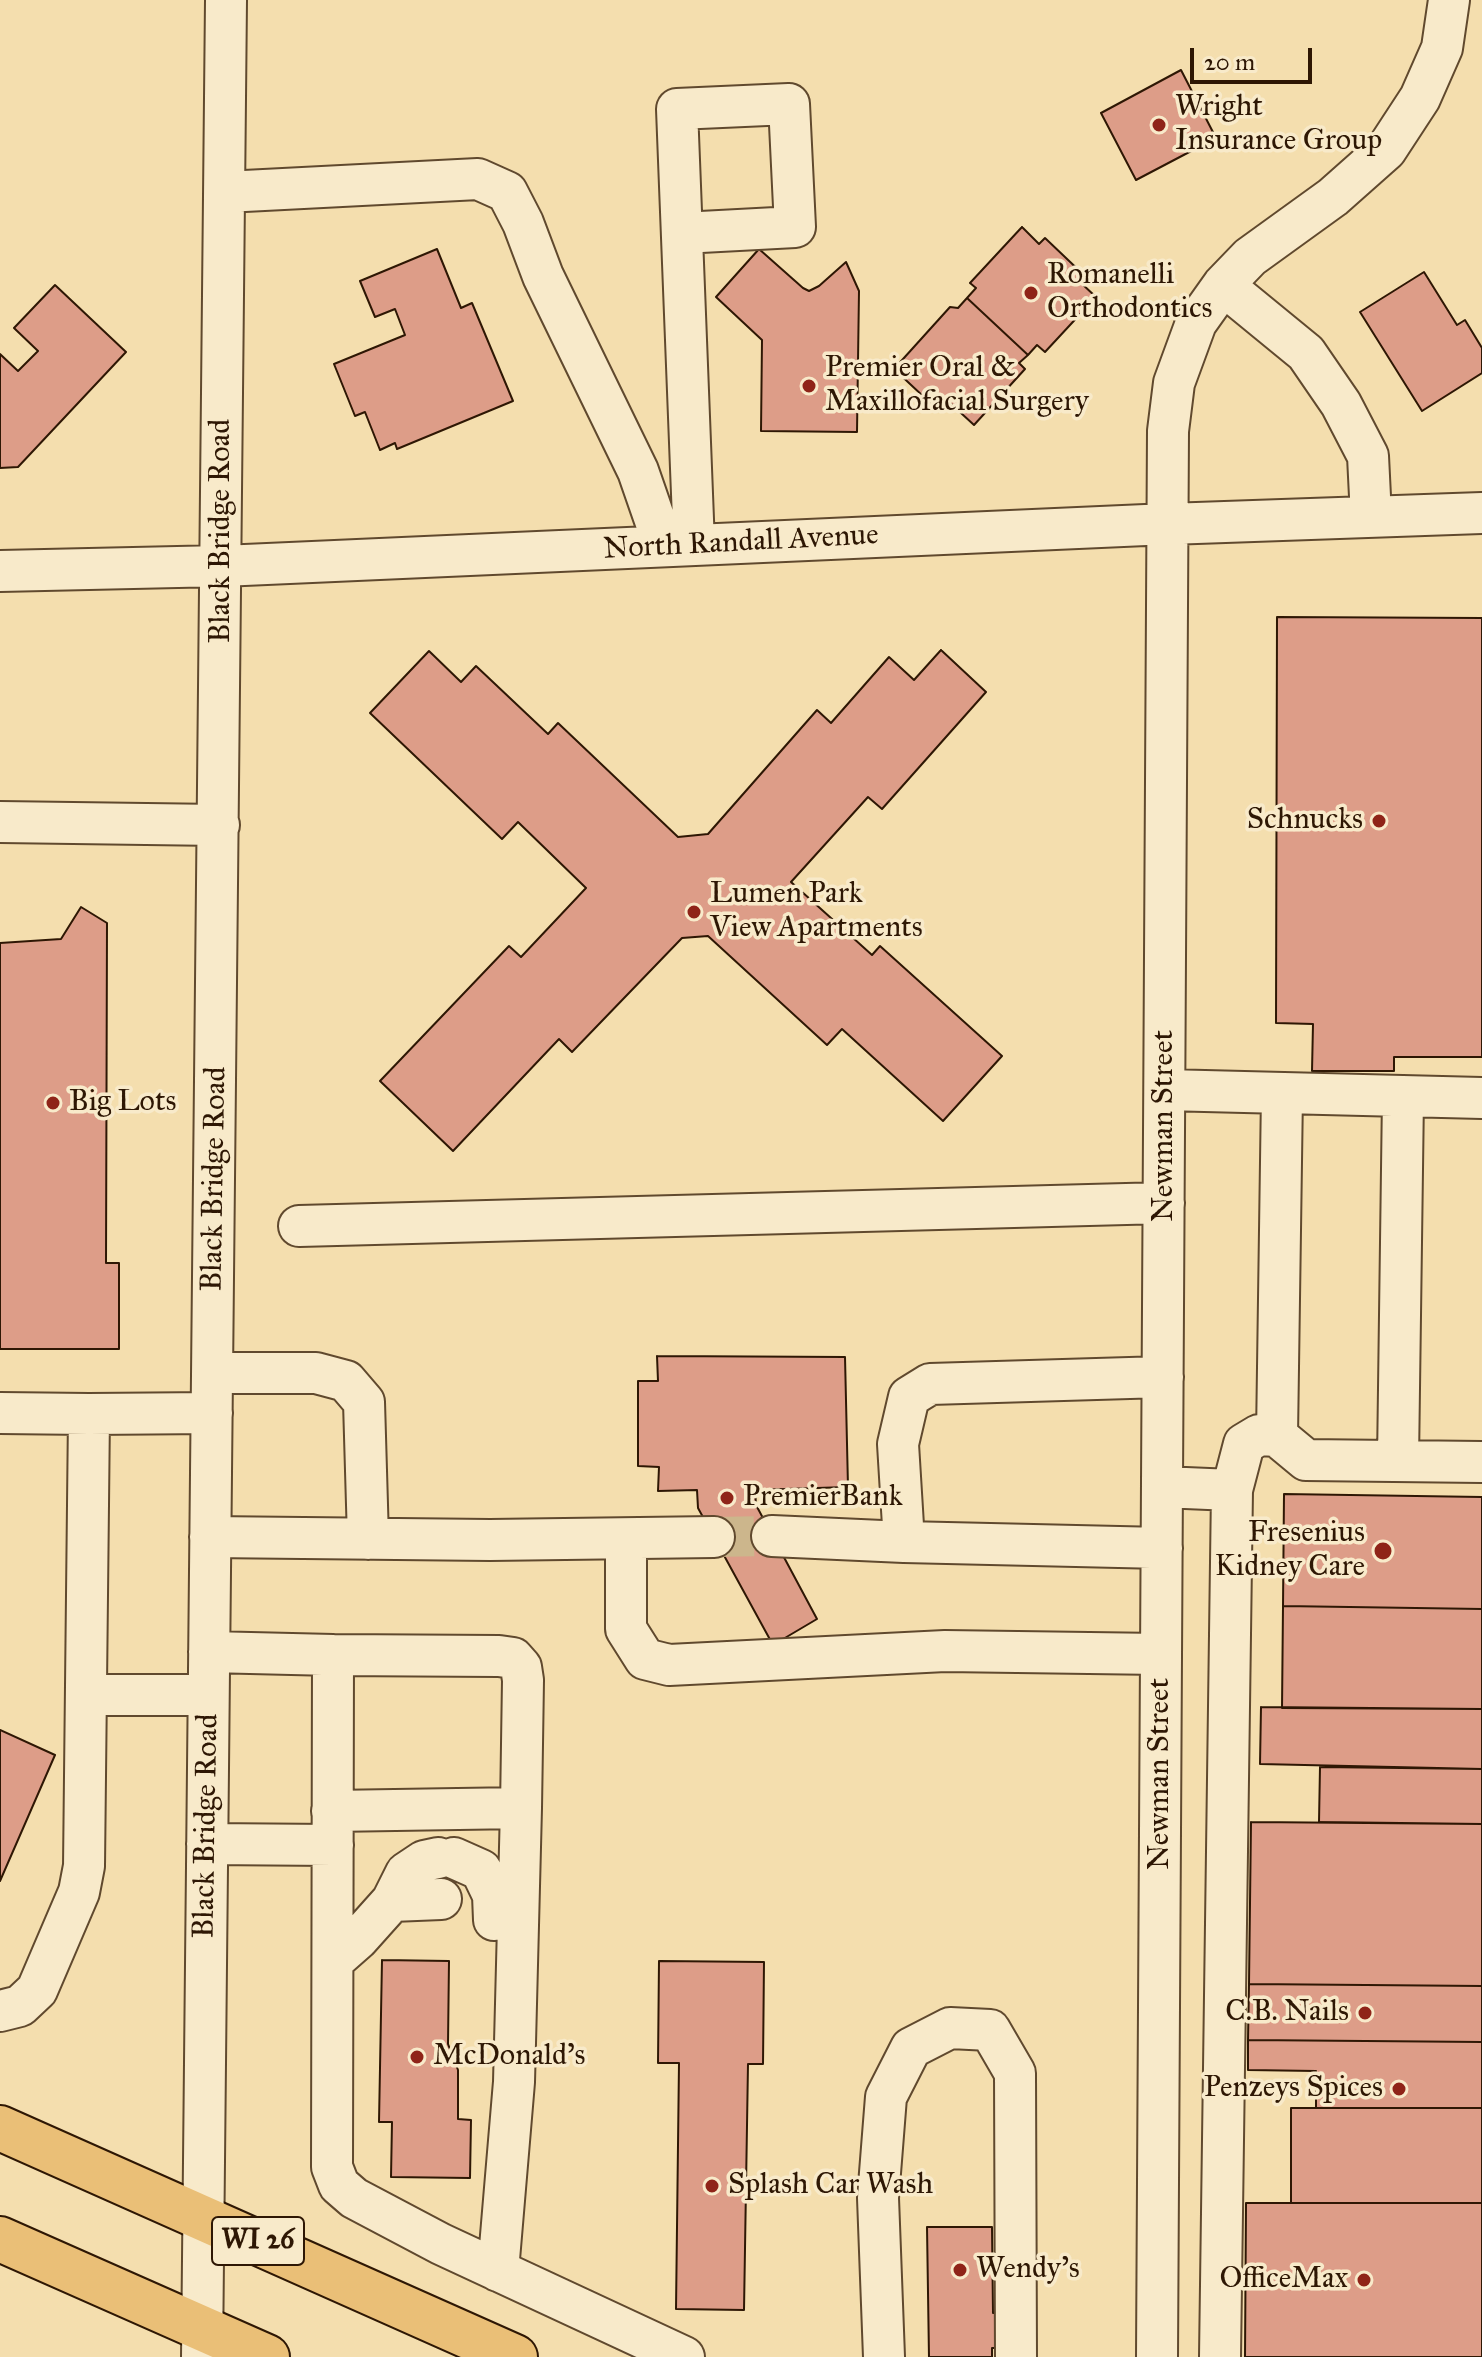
<!DOCTYPE html>
<style>
body{margin:0}
#map{position:relative;width:1482px;height:2357px;overflow:hidden;background:#f4deae;font-family:"IM FELL Great Primer",serif}
canvas{display:block}
.scale{position:absolute;left:1190px;top:48px;width:122px;height:36px;box-sizing:border-box;border:4px solid #2e1704;border-top:0;padding-left:10px;font-size:24px;line-height:28px;white-space:nowrap;color:#2e1704;-webkit-text-stroke:6px #f8eaca;paint-order:stroke}
</style>
<div id="map">
<canvas width="1482" height="2357"></canvas>
<div class="scale">20 m</div>
</div>
<script>
const g = document.querySelector('canvas').getContext('2d');
g.lineJoin = 'round';
function paint(path, color) {
  g.fillStyle = color;
  g.fill(path, 'evenodd');
}
function toPath(rows) {
  const path = new Path2D();
  for (const r of rows) {
    path.moveTo(r[0], r[1]);
    for (let i = 2; i < r.length; i += 2) path.lineTo(r[i], r[i + 1]);
  }
  return path;
}
function trace(path, color, width, dash) {
  g.strokeStyle = color;
  g.lineWidth = width;
  g.lineCap = dash ? 'butt' : 'round';
  g.setLineDash(dash || []);
  g.stroke(path);
}
function label(font, color, halo, rows, align = 'center') {
  g.font = font + ' "IM FELL Great Primer",serif';
  g.lineWidth = 7;
  g.setLineDash([]);
  g.textBaseline = 'middle';
  g.strokeStyle = halo;
  g.fillStyle = color;
  for (const [text, x, y, turn = 0] of rows) {
    g.save();
    g.translate(x, y);
    g.rotate((+turn || 0) * Math.PI / 180);
    g.textAlign = isNaN(turn) ? turn : align;
    if (halo) g.strokeText(text, 0, 0);
    g.fillText(text, 0, 0);
    g.restore();
  }
}
const building = toPath([
 [1181,70,1216,138,1136,180,1101,113,1181,70],
 [1022,227,1039,244,1045,238,1087,278,1081,283,1096,297,1045,352,1037,345,1028,355,967,298,976,288,970,283,1022,227],
 [437,249,461,308,472,303,513,401,397,449,395,443,380,450,365,412,355,416,334,364,405,335,395,309,375,317,360,281,437,249],
 [759,249,803,288,809,291,819,286,846,262,859,291,857,432,761,431,762,340,716,297,759,249],
 [1424,272,1457,325,1465,320,1482,348,1482,373,1422,411,1360,312,1424,272],
 [55,285,126,352,18,467,0,468,0,354,18,371,38,351,14,328,55,285],
 [967,298,1028,355,1019,363,1025,369,974,425,949,402,940,412,894,369,950,307,958,308,967,298],
 [1277,617,1482,618,1482,1057,1394,1057,1394,1071,1312,1071,1313,1024,1276,1023,1277,617],
 [941,650,986,692,882,809,868,797,791,882,872,955,880,946,1002,1056,943,1121,842,1029,827,1045,708,936,682,938,572,1052,559,1039,453,1151,380,1081,509,946,521,957,586,888,518,822,502,839,370,713,429,651,461,682,476,666,548,734,558,723,678,837,708,834,817,710,831,723,889,657,914,680,941,650],
 [81,907,107,923,106,1263,119,1263,119,1349,0,1349,0,943,61,939,81,907],
 [657,1356,845,1357,848,1487,755,1490,756,1505,817,1619,773,1645,698,1508,697,1490,658,1491,659,1467,638,1466,638,1381,658,1381,657,1356],
 [1284,1494,1482,1497,1482,1609,1283,1606,1284,1494],
 [1283,1606,1482,1609,1482,1709,1282,1708,1283,1606],
 [1261,1707,1482,1709,1482,1769,1260,1764,1261,1707],
 [0,1730,55,1755,0,1881,0,1730],
 [1320,1767,1482,1769,1482,1824,1319,1822,1320,1767],
 [1251,1822,1482,1824,1482,1986,1249,1984,1251,1822],
 [382,1960,449,1961,448,2044,458,2070,458,2119,471,2120,470,2178,391,2177,392,2122,379,2122,382,1960],
 [659,1961,764,1962,763,2064,748,2064,744,2310,676,2309,679,2063,658,2063,659,1961],
 [1249,1984,1482,1986,1482,2042,1248,2040,1249,1984],
 [1248,2040,1482,2042,1482,2108,1316,2108,1316,2071,1248,2070,1248,2040],
 [1291,2108,1482,2108,1482,2203,1291,2203,1291,2108],
 [1246,2203,1482,2203,1482,2357,1245,2357,1246,2203],
 [927,2227,992,2227,993,2313,999,2313,999,2348,992,2348,992,2357,929,2357,927,2227]
]);
paint(building, '#dd9d88');
trace(building, '#2e1704', 2);
trace(toPath([
 [714,1537,772,1536]
]), '#ccb68c', 40, [40, 20]);
const minor = toPath([
 [225,192,478,179,507,192,523,223,543,276,638,471,664,546],
 [682,233,795,227,789,104,677,109,694,545],
 [1223,285,1306,353,1341,404,1368,456,1371,517],
 [0,571,222,566,1168,524,1482,513],
 [0,822,219,825],
 [1165,1090,1482,1098],
 [299,1226,1164,1203],
 [213,1373,316,1373,346,1381,364,1402,368,1539],
 [0,1413,89,1414,84,1866,79,1892,37,1990,20,2006,0,2011],
 [89,1414,212,1413],
 [1277,1436,1282,1093],
 [1398,1461,1403,1096],
 [1162,1487,1232,1490],
 [772,1536,904,1542],
 [210,1537,490,1540,714,1537],
 [626,1539,626,1629,645,1659,669,1665,945,1651,1161,1654],
 [1162,1548,904,1542,898,1444,909,1397,930,1384,1163,1377],
 [209,1652,333,1655,332,2167,339,2185,354,2198,441,2244,684,2357],
 [333,1655,499,1656,513,1658,521,1667,523,1680,521,1808],
 [87,1695,208,1695],
 [332,1811,521,1808,514,2082,498,2271],
 [207,1844,333,1845],
 [454,1858,481,1870,493,1895,494,1920],
 [392,1901,406,1873,424,1861,438,1858],
 [333,1961,358,1939,392,1901,441,1899],
 [202,2357,226,0],
 [884,2357,878,2198,886,2097,911,2048,950,2028,990,2030,1015,2073,1016,2357],
 [1157,2357,1168,431,1174,383,1196,323,1223,285,1250,257,1333,197,1386,150,1420,98,1442,48,1449,0],
 [1220,2357,1232,1490,1244,1444,1259,1435,1277,1436,1306,1460,1482,1462]
]);
const major = toPath([
 [0,2128,515,2357],
 [0,2239,267,2357]
]);
trace(minor, '#60492e', 44);
trace(major, '#2e1704', 48);
trace(minor, '#f8eaca', 40);
trace(major, '#eabf77', 44);
for (const [x, y, r, color] of [
 [1159,125,8,"#8f2418"],
 [1031,293,8,"#8f2418"],
 [809,386,8,"#8f2418"],
 [1379,821,8,"#8f2418"],
 [694,912,8,"#8f2418"],
 [53,1103,8,"#8f2418"],
 [727,1498,8,"#8f2418"],
 [1383,1551,10,"#8f2418"],
 [1365,2013,8,"#8f2418"],
 [417,2057,8,"#8f2418"],
 [1399,2089,8,"#8f2418"],
 [712,2186,8,"#8f2418"],
 [960,2270,8,"#8f2418"],
 [1364,2280,8,"#8f2418"]
]) {
  const dot = new Path2D();
  dot.arc(x, y, r, 0, 2 * Math.PI);
  g.fillStyle = color;
  g.fill(dot);
  trace(dot, '#f8eaca', 3);
}
for (const [x, y, w] of [
 [258,2241,92]
]) {
  const box = new Path2D();
  box.roundRect(x - w / 2, y - 24, w, 48, 6);
  g.fillStyle = '#f8eaca';
  g.fill(box);
  trace(box, '#2e1704', 2);
}
label('bold 28px', '#2e1704', null, [
 ["WI 26",258,2241]
]);
label('30px', '#2e1704', '#f8eaca', [
 ["Wright",1175,108],
 ["Insurance Group",1175,142],
 ["Romanelli",1047,276],
 ["Orthodontics",1047,310],
 ["Premier Oral &",825,369],
 ["Maxillofacial Surgery",825,403],
 ["Schnucks",1363,821,"right"],
 ["Lumen Park",710,895],
 ["View Apartments",710,929],
 ["Big Lots",69,1103],
 ["PremierBank",743,1498],
 ["Fresenius",1365,1534,"right"],
 ["Kidney Care",1365,1568,"right"],
 ["C.B. Nails",1349,2013,"right"],
 ["McDonald's",433,2057],
 ["Penzeys Spices",1383,2089,"right"],
 ["Splash Car Wash",728,2186],
 ["Wendy's",976,2270],
 ["OfficeMax",1348,2280,"right"]
], 'left');
label('30px', '#2e1704', '#f8eaca', [
 ["Black Bridge Road",222,531,-90],
 ["North Randall Avenue",741,543,-3],
 ["Newman Street",1165,1126,-90],
 ["Black Bridge Road",215,1179,-89],
 ["Newman Street",1161,1774,-90],
 ["Black Bridge Road",207,1826,-89]
]);
</script>
